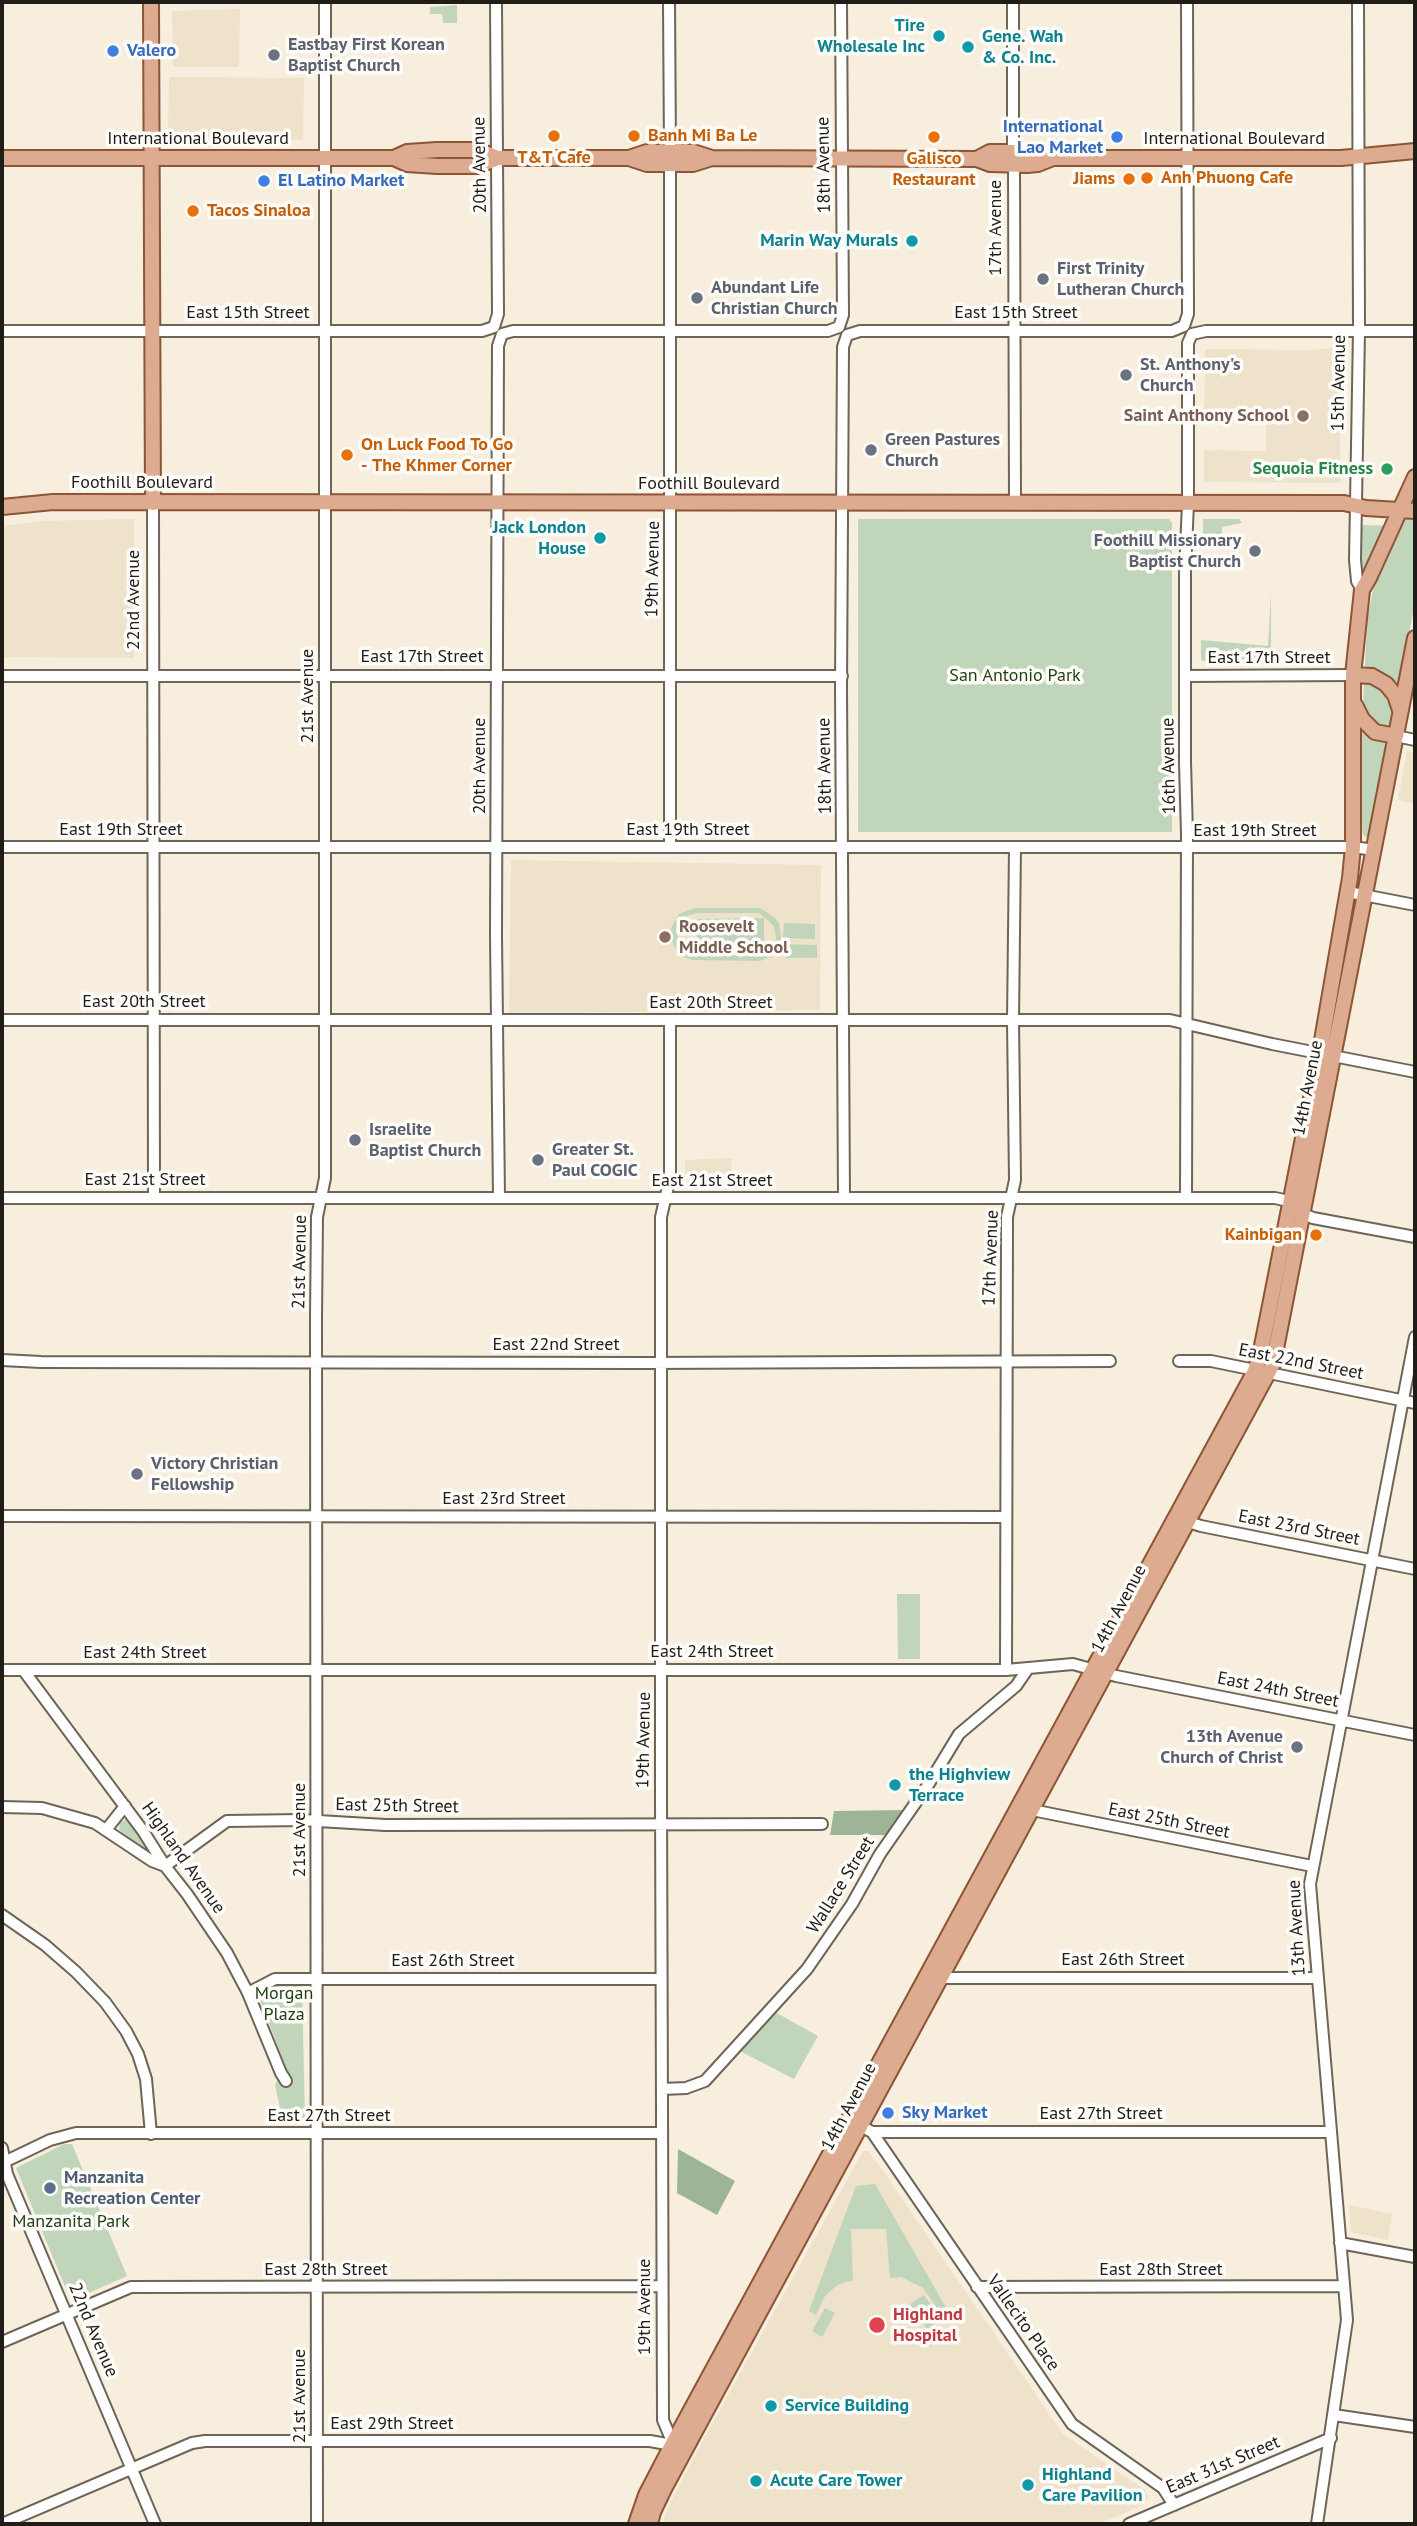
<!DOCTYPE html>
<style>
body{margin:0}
#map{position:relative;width:1417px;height:2526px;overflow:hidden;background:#f7eede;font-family:"PT Sans",sans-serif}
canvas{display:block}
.frame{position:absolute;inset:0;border:4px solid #201c17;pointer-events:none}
</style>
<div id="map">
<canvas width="1417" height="2526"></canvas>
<div class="frame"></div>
</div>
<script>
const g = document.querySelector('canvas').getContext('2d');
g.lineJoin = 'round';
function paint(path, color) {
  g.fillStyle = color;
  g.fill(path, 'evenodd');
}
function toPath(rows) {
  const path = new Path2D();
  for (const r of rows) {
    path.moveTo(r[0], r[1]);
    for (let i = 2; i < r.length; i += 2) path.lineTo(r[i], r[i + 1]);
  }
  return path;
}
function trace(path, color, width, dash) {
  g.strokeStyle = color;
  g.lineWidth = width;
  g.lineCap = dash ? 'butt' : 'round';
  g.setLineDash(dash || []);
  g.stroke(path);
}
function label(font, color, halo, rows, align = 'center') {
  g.font = font + ' "PT Sans",sans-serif';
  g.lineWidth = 7;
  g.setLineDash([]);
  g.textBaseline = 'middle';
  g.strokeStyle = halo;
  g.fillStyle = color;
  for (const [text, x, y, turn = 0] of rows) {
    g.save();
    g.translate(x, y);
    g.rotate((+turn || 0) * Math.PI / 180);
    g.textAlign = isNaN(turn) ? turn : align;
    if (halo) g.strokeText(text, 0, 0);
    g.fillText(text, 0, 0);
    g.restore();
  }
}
paint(toPath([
 [240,9,239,67,173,67,172,11],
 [169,77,304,78,303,140,168,139],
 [1340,347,1340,483,1204,482,1204,450,1266,451,1266,416,1204,416,1205,349,1311,350],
 [134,519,134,658,2,657,2,526,41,521],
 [1407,751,1415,753,1415,804,1398,800],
 [511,860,821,865,820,1010,509,1013],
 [732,1158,731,1175,685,1176,685,1160],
 [863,2151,868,2151,881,2168,1063,2434,1145,2490,1148,2496,1144,2505,1098,2524,662,2524,671,2501,713,2422],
 [1349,2205,1392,2214,1388,2240,1351,2232]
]), '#efe2cb');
paint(toPath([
 [457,5,457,23,443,23,442,14,430,14,430,7],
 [1415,489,1415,603,1369,836,1366,837,1363,835,1362,829,1362,728,1367,619,1378,567,1362,578,1360,525,1398,526],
 [858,519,1169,519,1172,523,1172,832,858,832],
 [1203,519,1239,519,1242,523,1222,527,1222,542,1203,542],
 [1271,594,1271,660,1203,661,1201,659,1201,640,1268,646],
 [695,908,760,908,774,917,779,923,781,939,778,948,772,956,760,961,693,960,681,956,673,945,671,928,679,914],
 [696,913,759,913,774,926,776,938,774,945,769,952,759,956,689,954,680,948,676,929,682,918],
 [764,918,764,952,697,952,697,919],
 [784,923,815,924,815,939,783,938],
 [785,944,817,945,817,958,785,958],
 [897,1594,920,1594,920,1659,898,1659],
 [126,1819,129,1819,154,1857,119,1830,120,1823],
 [302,1985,305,2122,283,2122,275,2085,285,2064,258,1995,278,1986],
 [775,2012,818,2036,794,2079,740,2051],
 [64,2144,72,2144,127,2276,71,2301,16,2168],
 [875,2184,952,2318,946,2321,923,2288,901,2277,890,2278,886,2229,851,2229,853,2281,845,2282,836,2286,825,2296,816,2315,809,2311,856,2186],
 [924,2295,941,2319,927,2329,910,2304],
 [825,2308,835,2313,822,2337,812,2331]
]), '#c0d5b9');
paint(toPath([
 [904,1810,887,1835,830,1835,834,1811],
 [678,2149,735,2181,717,2215,677,2193]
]), '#9eb496');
const minor = toPath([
 [669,2,670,152],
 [1013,2,1013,152],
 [1358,2,1359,331,1355,560,1357,581,1362,590],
 [670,164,670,847],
 [1014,164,1015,503],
 [2,331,482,331,494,327,498,314,496,2],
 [153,503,154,1197],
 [2,676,842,676],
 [1186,676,1353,675],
 [1396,736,1415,740],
 [2,847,1353,847,1374,850],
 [1348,892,1415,905],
 [2,1020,1170,1020,1272,1044,1415,1072],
 [670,1021,670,1178,661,1217,661,1797,663,2420,674,2446],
 [2,1198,1275,1198,1284,1200,1303,1214,1313,1218,1415,1237],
 [499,1198,496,935,498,346,502,334,513,331,828,331,839,327,843,315,841,2],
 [844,1198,841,687,843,347,847,335,860,331,1172,331,1184,326,1188,314,1187,2],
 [1186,1198,1187,834,1185,762,1185,573,1188,503,1188,343,1192,334,1206,331,1415,331],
 [2,1360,41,1362,646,1363,1110,1361],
 [1179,1361,1211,1361,1415,1403],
 [2,1516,1006,1517],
 [1182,1520,1201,1526,1415,1569],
 [2,1670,1006,1670,1073,1664,1116,1676,1415,1735],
 [1006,1670,1007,1217,1015,1180,1013,1021,1015,847],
 [24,1671,143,1831,165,1866,187,1894,227,1953,248,1993,281,2073,286,2081],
 [2,1807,42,1808,95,1823,152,1861,165,1866],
 [1027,1809,1312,1866],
 [106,1830,125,1806],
 [165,1866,227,1821,302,1820,385,1825,822,1824],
 [2,1915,45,1945,76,1972,105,2002,126,2031,138,2054,146,2079,151,2134],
 [936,1976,941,1978,1318,1978],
 [248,1993,275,1979,661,1979],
 [662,2089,686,2088,705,2081,807,1969,852,1904,880,1854,928,1785,959,1734,1016,1686,1027,1670],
 [855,2123,872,2132,1072,2424,1163,2488,1174,2505],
 [872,2132,1331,2132],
 [2,2148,7,2174,155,2524],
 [2,2163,50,2140,76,2133,662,2133],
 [1340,2243,1415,2257],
 [977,2287,1344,2286],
 [2,2342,131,2287,662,2286],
 [1334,2415,1415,2427],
 [2,2524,192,2443,205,2441,650,2441,672,2445],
 [317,2524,316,1318,317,1217,325,1178,325,2],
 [1129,2524,1331,2438],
 [1317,2524,1347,2320,1310,1884,1415,1337]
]);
const major = toPath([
 [151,2,153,503],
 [2,158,394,158,407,164,437,166,477,166,498,158],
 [394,158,407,152,437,150,477,150,498,158,629,158,647,164,693,164,712,158],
 [629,158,647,152,693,152,712,158,977,159,990,164,1027,165,1038,164,1053,158,1341,158,1415,151],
 [977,159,990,152,1038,152,1053,158],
 [2,507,53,502,1344,503,1366,508,1415,511],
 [1353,675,1372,676,1386,684,1395,695,1400,710],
 [1355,705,1362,719,1375,732,1396,736],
 [636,2524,646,2495,672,2445,1255,1371,1261,1351,1320,1052,1350,878,1353,847,1353,675,1362,590,1369,578,1415,477],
 [650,2524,653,2512,664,2489,699,2424,1273,1364,1415,638]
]);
trace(minor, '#6d6557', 14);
trace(major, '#8d5536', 18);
trace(minor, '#fff', 10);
trace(major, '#ddac90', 14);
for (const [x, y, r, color] of [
 [939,36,7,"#0f9aa8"],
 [968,47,7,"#0f9aa8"],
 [113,51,7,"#3f7fe0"],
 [274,55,7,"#6b7280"],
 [554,136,7,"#e8710a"],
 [634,136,7,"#e8710a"],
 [934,137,7,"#e8710a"],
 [1117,137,7,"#3f7fe0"],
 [1147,178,7,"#e8710a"],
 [1129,179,7,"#e8710a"],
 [264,181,7,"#3f7fe0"],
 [193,211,7,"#e8710a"],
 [912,241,7,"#0f9aa8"],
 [1043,279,7,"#6b7280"],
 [697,298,7,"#6b7280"],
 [1126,375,7,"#6b7280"],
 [1303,416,7,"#8d6e63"],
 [871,450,7,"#6b7280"],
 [347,455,7,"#e8710a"],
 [1387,469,7,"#2e9e5b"],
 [600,538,7,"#0f9aa8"],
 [1255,551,7,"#6b7280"],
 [665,937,7,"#8d6e63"],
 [355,1140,7,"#6b7280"],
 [538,1160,7,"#6b7280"],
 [1316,1235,7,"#e8710a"],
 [137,1474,7,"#6b7280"],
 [1297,1747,7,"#6b7280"],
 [895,1785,7,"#0f9aa8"],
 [888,2113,7,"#3f7fe0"],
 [50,2188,7,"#5c6f8a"],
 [877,2325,9,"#e0444e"],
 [771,2406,7,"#0f9aa8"],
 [756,2481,7,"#0f9aa8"],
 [1028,2485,7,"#0f9aa8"]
]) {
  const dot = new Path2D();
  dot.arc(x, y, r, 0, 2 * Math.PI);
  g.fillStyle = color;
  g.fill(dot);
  trace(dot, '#fefcf9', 2.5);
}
label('bold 18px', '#0d838f', '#fefcf9', [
 ["Tire",925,26,"right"],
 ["Wholesale Inc",925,47,"right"],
 ["Gene. Wah",982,37],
 ["& Co. Inc.",982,58],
 ["Marin Way Murals",898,241,"right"],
 ["Jack London",586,528,"right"],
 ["House",586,549,"right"],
 ["the Highview",909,1775],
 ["Terrace",909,1796],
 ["Service Building",785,2406],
 ["Highland",1042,2475],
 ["Care Pavilion",1042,2496],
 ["Acute Care Tower",770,2481]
], 'left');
label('bold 18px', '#5b616d', '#fefcf9', [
 ["Eastbay First Korean",288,45],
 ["Baptist Church",288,66],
 ["First Trinity",1057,269],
 ["Lutheran Church",1057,290],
 ["Abundant Life",711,288],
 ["Christian Church",711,309],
 ["St. Anthony's",1140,365],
 ["Church",1140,386],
 ["Green Pastures",885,440],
 ["Church",885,461],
 ["Foothill Missionary",1241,541,"right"],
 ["Baptist Church",1241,562,"right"],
 ["Israelite",369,1130],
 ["Baptist Church",369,1151],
 ["Greater St.",552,1150],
 ["Paul COGIC",552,1171],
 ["Victory Christian",151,1464],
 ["Fellowship",151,1485],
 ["13th Avenue",1283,1737,"right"],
 ["Church of Christ",1283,1758,"right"]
], 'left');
label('bold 18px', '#366cbe', '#fefcf9', [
 ["Valero",127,51],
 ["International",1103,127,"right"],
 ["Lao Market",1103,148,"right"],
 ["El Latino Market",278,181],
 ["Sky Market",902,2113]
], 'left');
label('bold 18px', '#c56008', '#fefcf9', [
 ["Banh Mi Ba Le",648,136],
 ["T&T Cafe",554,158,"center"],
 ["Galisco",934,159,"center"],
 ["Restaurant",934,180,"center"],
 ["Anh Phuong Cafe",1161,178],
 ["Jiams",1115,179,"right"],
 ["Tacos Sinaloa",207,211],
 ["On Luck Food To Go",361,445],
 ["- The Khmer Corner",361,466],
 ["Kainbigan",1302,1235,"right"]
], 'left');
label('18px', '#201c17', '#fefcf9', [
 ["International Boulevard",198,139],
 ["International Boulevard",1234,139],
 ["20th Avenue",480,165,-91],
 ["18th Avenue",824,165,-91],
 ["17th Avenue",996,228,-90],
 ["East 15th Street",248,313],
 ["East 15th Street",1016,313],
 ["15th Avenue",1339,383,-89],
 ["Foothill Boulevard",142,483],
 ["Foothill Boulevard",709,484],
 ["19th Avenue",653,569,-89],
 ["22nd Avenue",134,600,-90],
 ["East 17th Street",422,657],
 ["East 17th Street",1269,658],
 ["21st Avenue",308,696,-90],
 ["20th Avenue",480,766,-90],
 ["18th Avenue",825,766,-91],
 ["16th Avenue",1169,766,-91],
 ["East 19th Street",121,830],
 ["East 19th Street",688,830],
 ["East 19th Street",1255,831],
 ["East 20th Street",144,1002],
 ["East 20th Street",711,1003],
 ["14th Avenue",1308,1088,-79],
 ["East 21st Street",145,1180],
 ["East 21st Street",712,1181],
 ["17th Avenue",991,1258,-88],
 ["21st Avenue",300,1262,-89],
 ["East 22nd Street",556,1345],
 ["East 22nd Street",1301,1362,11],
 ["East 23rd Street",504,1499],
 ["East 23rd Street",1299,1528,11],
 ["14th Avenue",1119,1609,-62],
 ["East 24th Street",712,1652],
 ["East 24th Street",145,1653],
 ["East 24th Street",1278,1690,11],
 ["19th Avenue",644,1740,-89],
 ["East 25th Street",397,1806,1],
 ["East 25th Street",1169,1821,11],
 ["21st Avenue",300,1830,-90],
 ["Highland Avenue",183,1858,55],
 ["Wallace Street",841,1885,-58],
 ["13th Avenue",1297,1928,-93],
 ["East 26th Street",1123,1960],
 ["East 26th Street",453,1961],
 ["14th Avenue",849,2107,-62],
 ["East 27th Street",1101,2114],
 ["East 27th Street",329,2116],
 ["East 28th Street",326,2270],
 ["East 28th Street",1161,2270],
 ["19th Avenue",645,2307,-90],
 ["Vallecito Place",1023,2323,55],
 ["22nd Avenue",93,2330,67],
 ["21st Avenue",300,2396,-90],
 ["East 29th Street",392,2424],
 ["East 31st Street",1223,2465,-23]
]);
label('bold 18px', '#785e54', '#fefcf9', [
 ["Saint Anthony School",1289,416],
 ["Roosevelt",679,927,"left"],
 ["Middle School",679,948,"left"]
], 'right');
label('bold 18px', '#27864d', '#fefcf9', [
 ["Sequoia Fitness",1373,469]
], 'right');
label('18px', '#1e3d10', '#fefcf9', [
 ["San Antonio Park",1015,676],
 ["Morgan",284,1994],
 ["Plaza",284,2015],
 ["Manzanita Park",71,2222]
]);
label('bold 18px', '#4e5e75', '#fefcf9', [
 ["Manzanita",64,2178],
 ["Recreation Center",64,2199]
], 'left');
label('bold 18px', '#be3a42', '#fefcf9', [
 ["Highland",893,2315],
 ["Hospital",893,2336]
], 'left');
</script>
